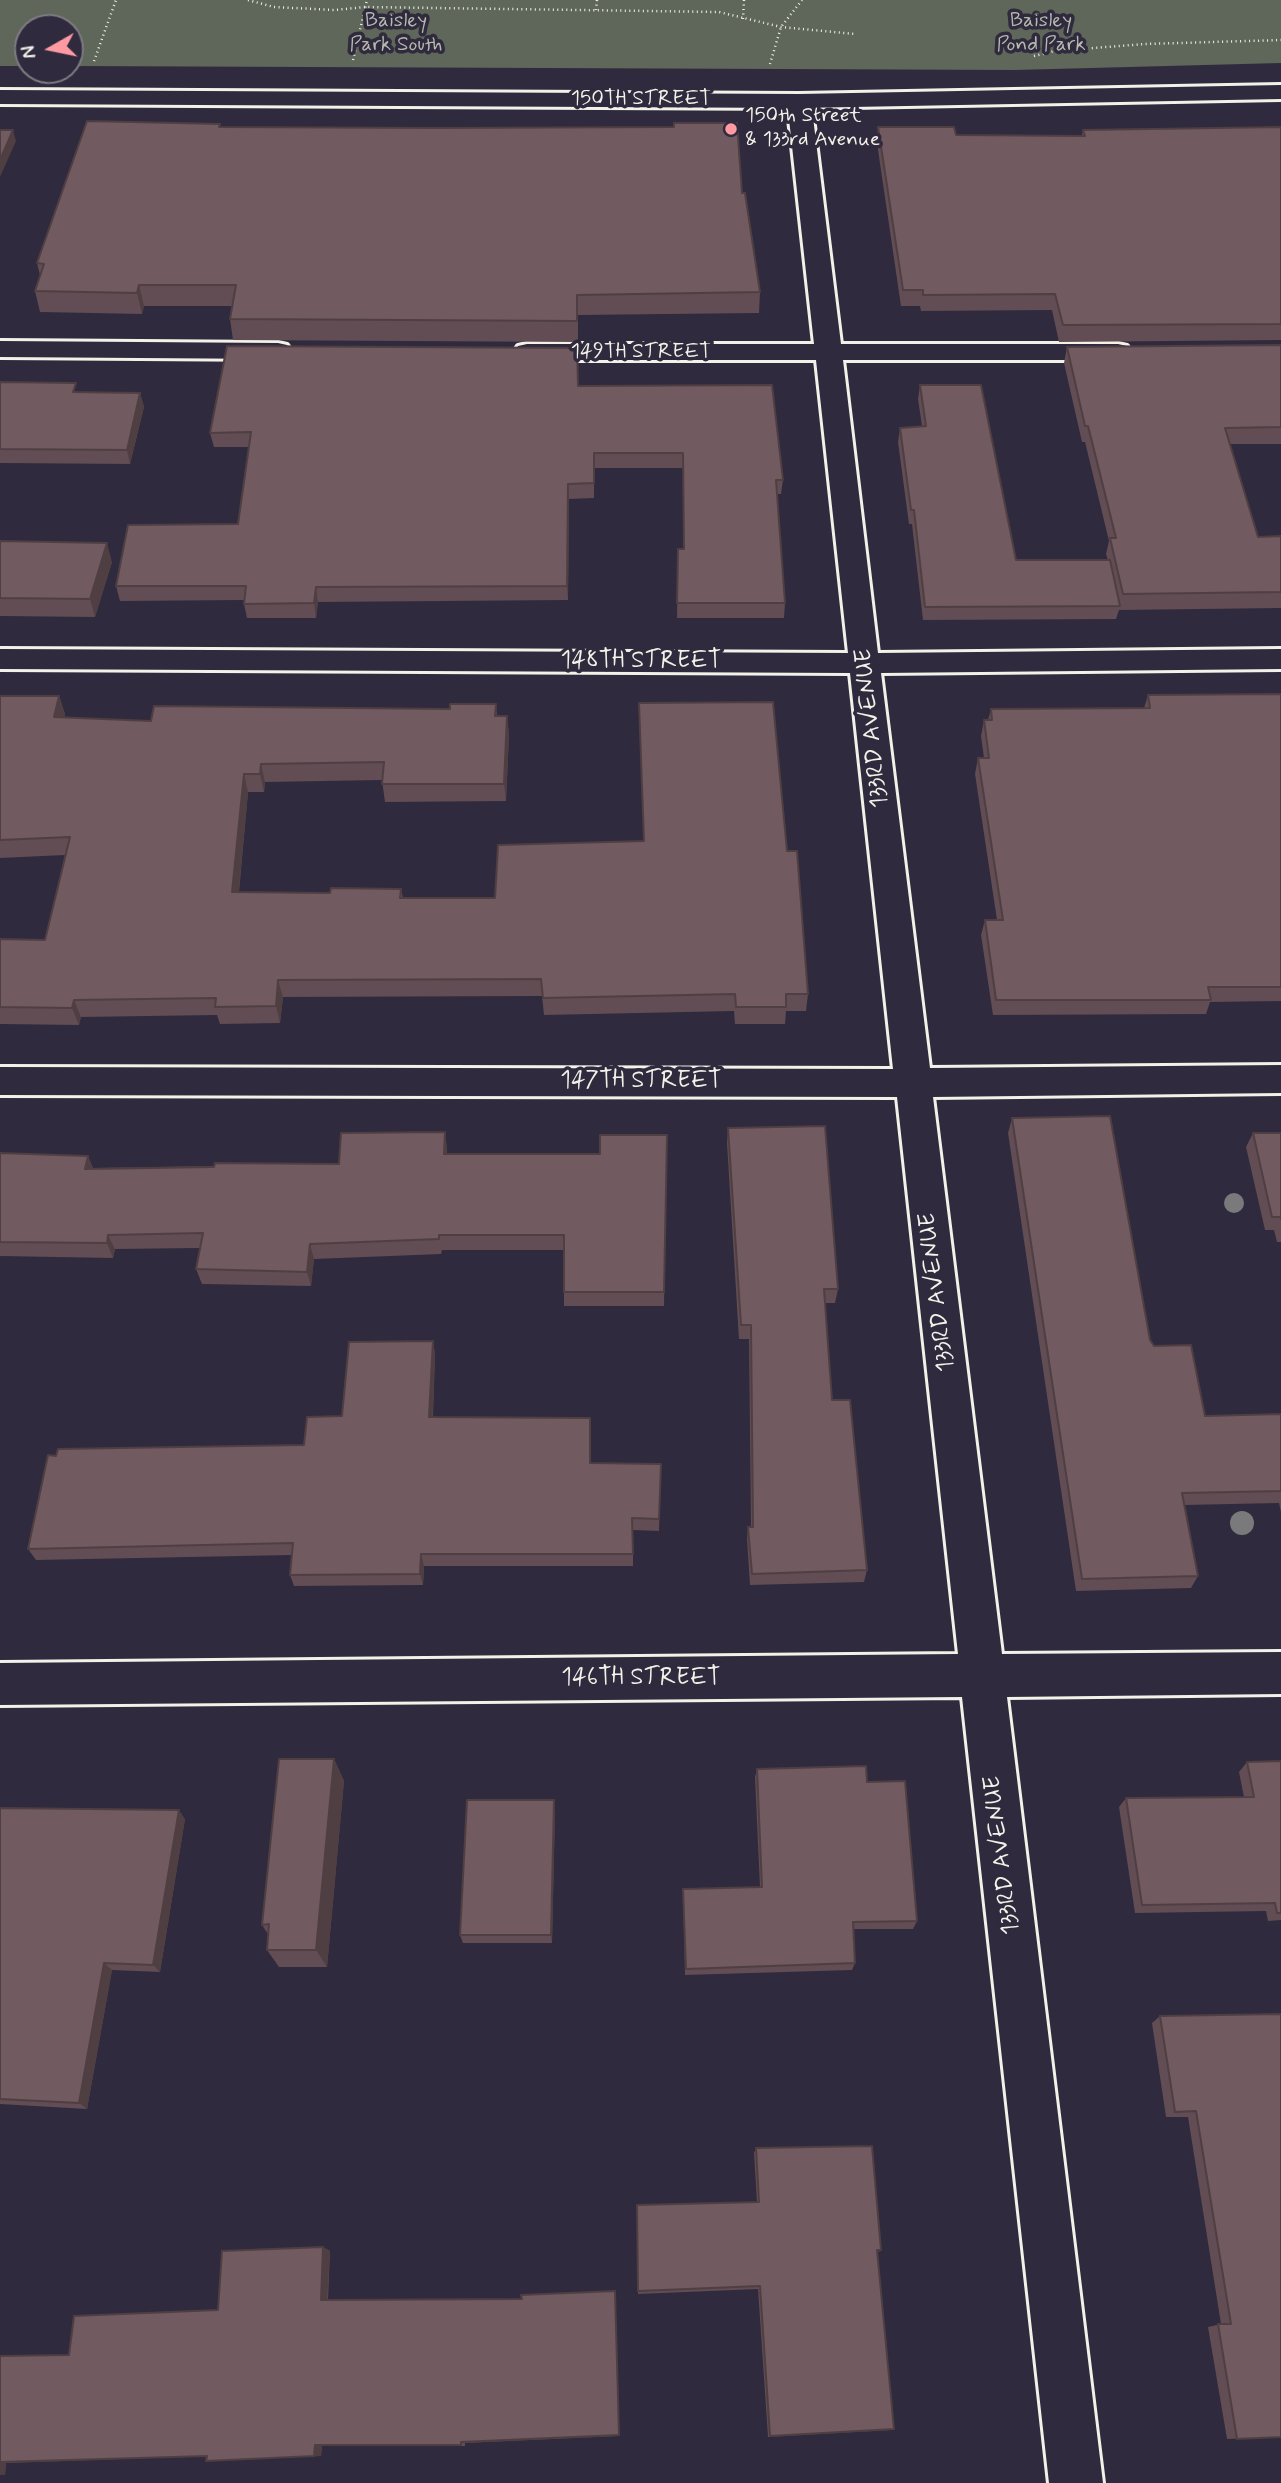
<!DOCTYPE html>
<style>
body{margin:0}
#map{position:relative;width:1281px;height:2483px;overflow:hidden;background:#2f2a3d;font-family:Mynerve,sans-serif}
canvas{display:block}
.north{position:absolute;left:14px;top:14px;width:70px;height:70px;box-sizing:border-box;background:#2f2a3d;border:2px solid #7e7a81;border-radius:50%;rotate:261deg;font-size:19px;font-weight:700;line-height:28px;text-align:center;color:#f4f1e8}
.north::after{content:'';display:block;margin:auto;width:24px;height:32px;background:#ff9aa2;clip-path:polygon(50% 0,100% 100%,50% 72%,0 100%)}
</style>
<div id="map">
<canvas width="1281" height="2483"></canvas>
<div class="north">N</div>
</div>
<script>
const g = document.querySelector('canvas').getContext('2d');
g.lineJoin = 'round';
function paint(path, color) {
  g.fillStyle = color;
  g.fill(path, 'evenodd');
}
function toPath(rows) {
  const path = new Path2D();
  for (const r of rows) {
    path.moveTo(r[0], r[1]);
    for (let i = 2; i < r.length; i += 2) path.lineTo(r[i], r[i + 1]);
  }
  return path;
}
function trace(path, color, width, dash) {
  g.strokeStyle = color;
  g.lineWidth = width;
  g.lineCap = dash ? 'butt' : 'round';
  g.setLineDash(dash || []);
  g.stroke(path);
}
function label(font, color, halo, rows, align = 'center') {
  g.font = font + ' Mynerve,sans-serif';
  g.lineWidth = 7;
  g.setLineDash([]);
  g.textBaseline = 'middle';
  g.strokeStyle = halo;
  g.fillStyle = color;
  for (const [text, x, y, turn = 0] of rows) {
    g.save();
    g.translate(x, y);
    g.rotate((+turn || 0) * Math.PI / 180);
    g.textAlign = isNaN(turn) ? turn : align;
    if (halo) g.strokeText(text, 0, 0);
    g.fillText(text, 0, 0);
    g.restore();
  }
}
paint(toPath([
 [0,0,1281,0,1281,63,1015,70,70,66,70,28,28,28,28,66,0,66]
]), '#5e675a');
const minor = toPath([
 [799,94,807,96,811,101,841,344,1118,344,1127,346,1131,352,1127,358,1118,360,843,360,878,653,1281,649,1281,669,881,673,930,1068,1281,1065,1281,1093,933,1097,1002,1654,1281,1652,1281,1694,1007,1697,1103,2483,1049,2483,962,1697,0,1705,0,1663,958,1654,897,1097,0,1095,0,1067,893,1069,850,673,0,669,0,649,848,653,816,360,527,360,518,358,514,352,518,346,527,344,814,344,787,101,791,96,799,94],
 [0,341,278,343,287,345,291,351,287,357,278,359,0,357,0,341]
]);
const secondary = toPath([
 [1281,85,1281,99,799,108,0,104,0,90,799,94,1281,85]
]);
trace(minor, '#f4f1e8', 6);
trace(secondary, '#f4f1e8', 6);
trace(toPath([
 [248,0,274,7,335,10,365,7,719,12,781,27,855,34],
 [596,10,597,0],
 [743,19,744,0],
 [1034,56,1055,51,1145,44,1281,40],
 [353,60,367,0],
 [94,61,116,0],
 [770,64,781,27,802,0]
]), '#f4f1e8', 2.5, [1, 3.5]);
paint(minor, '#2f2a3d');
paint(secondary, '#2f2a3d');
g.fillStyle = '#7a797c';
for (const [x, y, r] of [
 [1234,1203,10],
 [1242,1523,12]
]) {
  g.beginPath();
  g.arc(x, y, r, 0, 2 * Math.PI);
  g.fill();
}
paint(toPath([
 [220,127,742,193,760,292,759,313,578,315,578,342,233,340,230,319,232,306,144,306,142,314,40,312,35,291,40,275,37,263],
 [878,127,956,135,1082,135,1083,130,1281,127,1281,340,1059,342,1052,310,921,311,920,306,901,306,877,143],
 [1281,345,1281,444,1230,444,1258,537,1281,536,1281,608,1119,610,1116,619,923,620,912,524,909,524,898,442,900,428,922,426,918,399,920,385,1016,560,1108,560,1106,554,1109,541,1085,442,1082,442,1064,363,1067,347],
 [0,382,78,392,140,393,144,407,130,464,0,463],
 [578,386,783,480,781,494,777,494,785,603,784,618,677,618,678,549,684,549,683,468,594,468,594,498,569,499,568,600,318,602,316,618,247,618,244,604,244,600,120,601,116,586,238,524,249,447,214,447,210,433],
 [0,541,112,562,95,617,0,616],
 [1281,694,1281,1001,1210,1002,1206,1014,993,1015,981,935,985,920,997,920,975,774,978,758,984,758,981,736,984,720,988,720,991,709,1144,708,1148,695],
 [0,696,59,696,65,714,64,718,151,721,450,709,496,704,497,716,507,716,509,735,506,801,385,802,382,780,265,782,264,792,248,792,239,892,330,893,401,889,403,898,495,898,644,841,639,703,787,851,808,994,806,1011,786,1011,785,1024,735,1024,734,1011,544,1015,542,996,283,997,280,1023,220,1024,217,1015,81,1017,79,1025,0,1024,0,939,45,940,65,855,0,858],
 [1012,1118,1154,1346,1205,1416,1281,1414,1281,1512,1279,1503,1185,1505,1198,1576,1191,1588,1076,1591,1008,1133],
 [728,1128,838,1289,835,1303,825,1303,832,1400,867,1570,864,1582,750,1585,747,1539,748,1527,751,1527,749,1339,739,1339,727,1143],
 [1253,1133,1281,1133,1281,1242,1277,1242,1274,1230,1265,1230,1246,1147],
 [667,1135,664,1306,564,1306,564,1250,442,1250,441,1254,314,1259,311,1286,202,1284,196,1269,200,1248,115,1249,113,1258,0,1256,0,1153,88,1156,93,1168,339,1164,447,1147,447,1154,600,1154],
 [433,1341,435,1355,433,1417,590,1418,591,1463,661,1464,659,1531,633,1530,633,1566,424,1566,423,1585,294,1586,290,1575,292,1555,36,1560,28,1549,56,1456,304,1445,342,1416],
 [334,1759,344,1781,327,1967,279,1967,267,1950,268,1934,262,1925],
 [1281,1761,1281,1920,1268,1921,1266,1911,1135,1913,1119,1807,1126,1798,1244,1797,1239,1772,1247,1762],
 [757,1769,867,1782,917,1921,913,1929,853,1929,855,1963,852,1970,685,1975,683,1889,760,1887,755,1777],
 [0,1808,185,1819,160,1972,112,1970,87,2109,0,2104],
 [555,1810,552,1943,463,1943,460,1935],
 [1281,2014,1281,2437,1227,2439,1208,2327,1221,2324,1188,2117,1166,2117,1152,2023,1160,2016],
 [756,2148,881,2250,877,2253,890,2430,768,2437,758,2289,638,2294,637,2205,757,2202,754,2153],
 [323,2247,330,2251,328,2300,522,2299,615,2291,619,2436,465,2443,465,2446,322,2446,321,2456,215,2461,206,2461,207,2456,6,2463,5,2475,0,2475,0,2356,69,2355,218,2310]
]), '#614d53');
paint(toPath([
 [13,130,16,141,0,177,0,160],
 [139,285,144,306,142,314,137,293],
 [140,393,144,407,130,464,127,450],
 [568,484,569,499,568,600,567,586],
 [107,543,112,562,95,617,90,599],
 [316,587,318,602,316,618,314,603],
 [59,696,65,714,60,735,54,717],
 [507,716,509,735,506,801,504,784],
 [261,764,265,782,264,792,260,774],
 [244,774,248,792,237,910,232,892],
 [278,980,283,997,280,1023,276,1006],
 [74,1000,81,1017,79,1025,72,1008],
 [445,1132,447,1147,446,1169,444,1154],
 [88,1156,94,1171,85,1169],
 [108,1235,115,1249,113,1258,107,1243],
 [310,1244,314,1259,311,1286,307,1272],
 [433,1341,435,1355,432,1430,429,1417],
 [421,1554,424,1566,423,1585,420,1574],
 [334,1759,344,1781,327,1967,316,1950],
 [554,1800,555,1810,552,1943,551,1935],
 [179,1810,185,1819,160,1972,153,1965],
 [104,1963,112,1970,87,2109,79,2103],
 [323,2247,330,2251,327,2303,321,2300],
 [315,2445,322,2446,321,2456,314,2456],
 [0,2463,6,2463,5,2475,0,2475]
]), '#4f3f43');
const building = toPath([
 [87,121,220,124,219,127,436,128,674,127,674,123,737,123,742,193,745,193,760,292,577,295,577,321,230,319,236,285,139,285,137,293,35,291,44,264,37,263,87,121],
 [878,127,954,127,956,135,1085,136,1083,130,1281,127,1281,324,1063,325,1055,294,923,295,923,290,903,290,878,127],
 [0,130,13,130,0,160,0,130],
 [1281,345,1281,427,1225,428,1258,537,1281,536,1281,592,1123,594,1110,538,1116,538,1088,426,1085,426,1067,347,1281,345],
 [227,346,577,348,578,386,772,385,783,480,776,480,785,603,677,603,678,549,684,549,683,453,594,453,594,483,568,484,567,586,316,587,314,603,244,604,246,586,116,586,128,525,238,524,251,432,210,433,227,346],
 [0,382,76,383,73,392,140,393,127,450,0,449,0,382],
 [920,385,981,385,1016,560,1110,560,1120,606,925,607,914,510,911,510,900,428,926,426,920,385],
 [0,541,107,543,90,599,0,598,0,541],
 [1281,694,1281,987,1208,987,1211,1000,996,1000,985,920,1003,920,978,758,989,758,984,720,992,720,991,709,1150,708,1148,695,1281,694],
 [0,696,59,696,54,717,151,721,154,706,450,709,450,704,496,704,495,716,507,716,504,784,382,784,384,762,261,764,260,774,244,774,232,892,330,893,331,888,401,889,400,898,495,898,498,845,644,841,639,703,773,702,787,851,797,851,808,994,786,994,786,1007,736,1007,735,994,543,998,541,979,278,980,276,1006,215,1007,216,998,74,1000,72,1008,0,1007,0,939,45,940,70,837,0,840,0,696],
 [1110,1116,1150,1340,1154,1346,1191,1345,1205,1416,1281,1414,1281,1491,1182,1493,1198,1576,1082,1579,1012,1118,1110,1116],
 [825,1126,838,1289,824,1289,832,1400,850,1400,867,1570,752,1574,748,1527,753,1527,751,1325,741,1325,728,1128,825,1126],
 [445,1132,444,1154,600,1154,600,1135,667,1135,664,1292,564,1292,564,1235,439,1235,439,1239,310,1244,307,1272,196,1269,203,1233,108,1235,107,1243,0,1242,0,1153,88,1156,85,1169,214,1167,215,1163,339,1164,341,1133,445,1132],
 [1253,1133,1281,1133,1281,1219,1280,1217,1272,1217,1253,1133],
 [433,1341,429,1417,590,1418,590,1463,661,1464,659,1519,632,1518,633,1554,421,1554,420,1574,290,1575,293,1543,28,1549,48,1455,56,1456,58,1449,304,1445,307,1417,342,1416,349,1342,433,1341],
 [279,1759,334,1759,316,1950,267,1950,269,1924,262,1925,279,1759],
 [1281,1761,1281,1913,1277,1913,1275,1903,1142,1905,1126,1798,1254,1797,1247,1762,1281,1761],
 [866,1766,867,1782,905,1781,917,1921,853,1922,855,1963,686,1969,683,1889,762,1887,757,1769,866,1766],
 [467,1800,554,1800,551,1935,460,1935,467,1800],
 [0,1808,179,1810,153,1965,104,1963,79,2103,0,2099,0,1808],
 [1281,2014,1281,2437,1237,2439,1218,2324,1231,2324,1196,2111,1175,2112,1160,2016,1281,2014],
 [872,2146,881,2250,877,2250,894,2429,770,2436,760,2286,638,2291,637,2205,759,2202,756,2148,872,2146],
 [323,2247,321,2300,522,2299,521,2295,615,2291,619,2435,461,2442,461,2445,315,2445,314,2456,206,2461,207,2456,0,2462,0,2356,69,2355,74,2316,218,2310,222,2251,323,2247]
]);
paint(building, '#715a60');
trace(building, '#4f3f43', 2);
for (const [x, y, r, color] of [
 [731,129,7,"#ff9aa2"]
]) {
  const dot = new Path2D();
  dot.arc(x, y, r, 0, 2 * Math.PI);
  g.fillStyle = color;
  g.fill(dot);
  trace(dot, '#2f2a3d', 2.5);
}
label('21px', '#b8baaf', '#2f2a3d', [
 ["Baisley",396,22],
 ["Park South",396,46],
 ["Baisley",1041,22],
 ["Pond Park",1041,46]
]);
label('21px', '#f4f1e8', '#2f2a3d', [
 ["150TH STREET",641,100],
 ["149TH STREET",641,353]
]);
label('21px', '#f4f1e8', '#2f2a3d', [
 ["150th Street",745,117],
 ["& 133rd Avenue",745,141]
], 'left');
label('24px', '#f4f1e8', '#2f2a3d', [
 ["148TH STREET",641,662],
 ["133RD AVENUE",873,728,-96],
 ["147TH STREET",641,1082],
 ["133RD AVENUE",938,1292,-97],
 ["146TH STREET",641,1679],
 ["133RD AVENUE",1003,1855,-97]
]);
</script>
